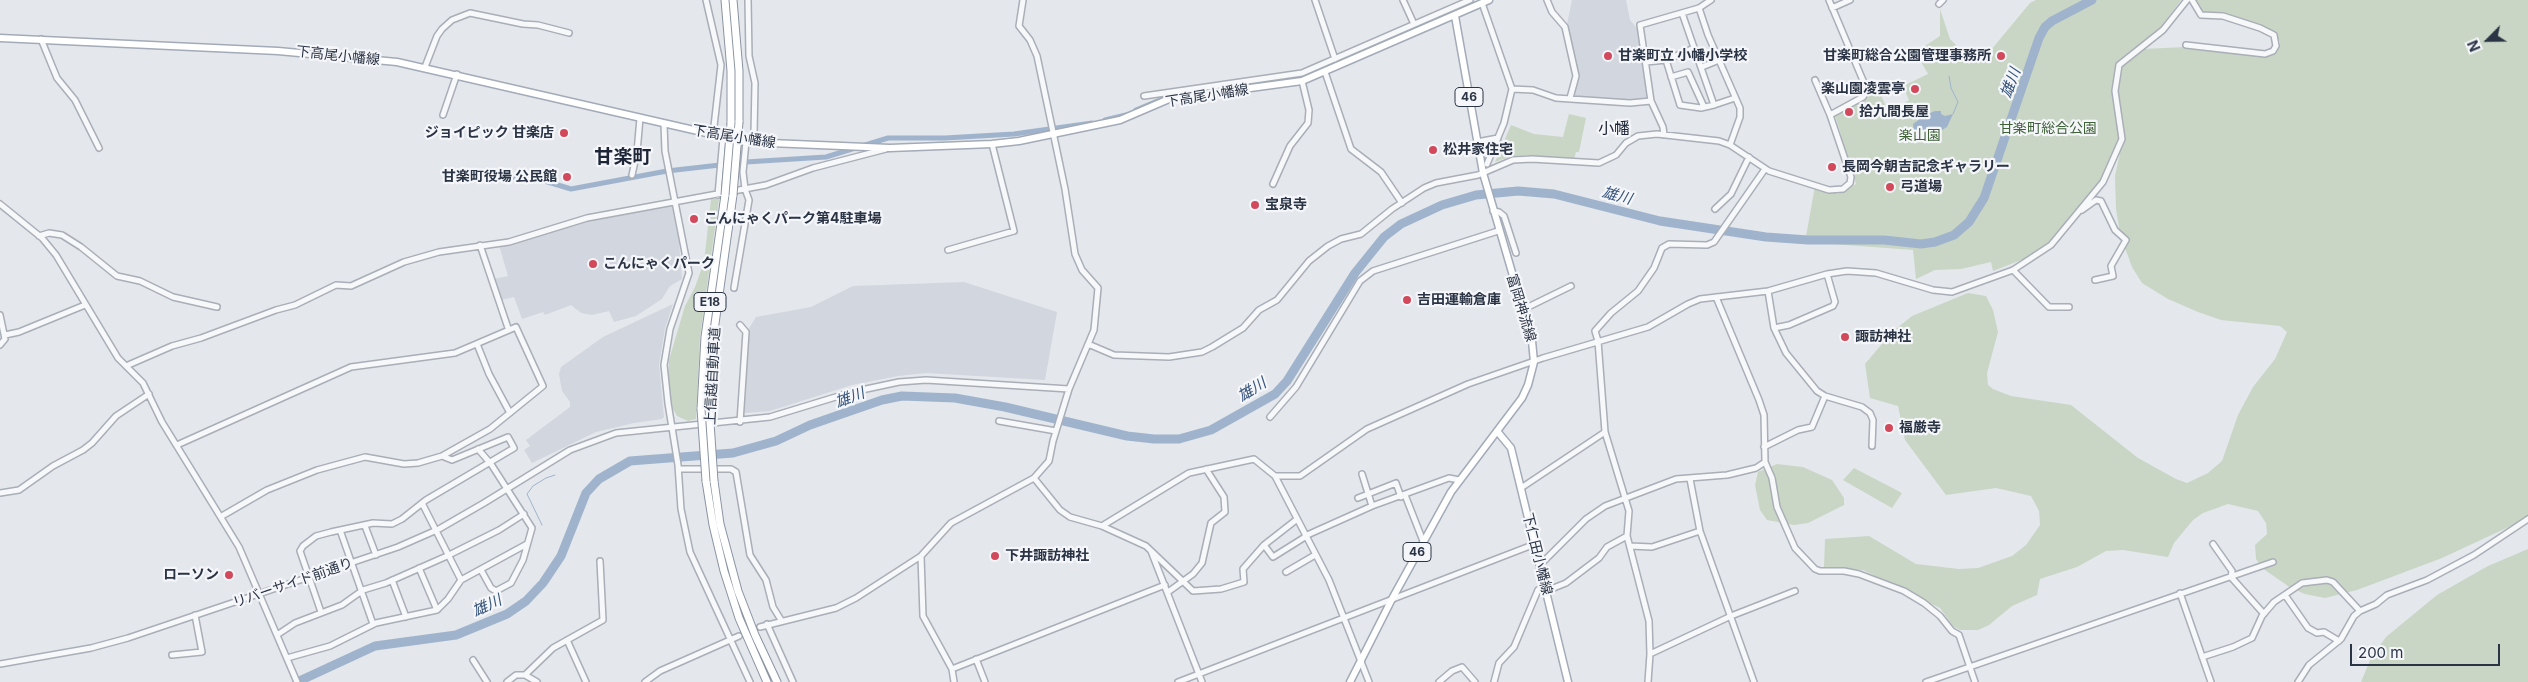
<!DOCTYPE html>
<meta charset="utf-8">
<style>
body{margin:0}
#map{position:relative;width:2528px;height:682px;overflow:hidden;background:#e4e7ec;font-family:Inter,sans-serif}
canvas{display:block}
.north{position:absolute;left:2463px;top:15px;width:50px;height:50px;-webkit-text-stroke:4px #f4f6f9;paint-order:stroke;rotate:247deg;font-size:14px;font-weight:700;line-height:20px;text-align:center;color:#2b3445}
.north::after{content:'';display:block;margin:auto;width:18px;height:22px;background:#2b3445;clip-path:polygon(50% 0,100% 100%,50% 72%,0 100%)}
.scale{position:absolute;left:2350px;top:644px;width:150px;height:22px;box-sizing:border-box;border:2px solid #2b3445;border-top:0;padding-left:6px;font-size:15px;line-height:18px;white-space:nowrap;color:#2b3445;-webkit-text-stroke:4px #f4f6f9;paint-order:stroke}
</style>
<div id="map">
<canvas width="2528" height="682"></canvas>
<div class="north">N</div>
<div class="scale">200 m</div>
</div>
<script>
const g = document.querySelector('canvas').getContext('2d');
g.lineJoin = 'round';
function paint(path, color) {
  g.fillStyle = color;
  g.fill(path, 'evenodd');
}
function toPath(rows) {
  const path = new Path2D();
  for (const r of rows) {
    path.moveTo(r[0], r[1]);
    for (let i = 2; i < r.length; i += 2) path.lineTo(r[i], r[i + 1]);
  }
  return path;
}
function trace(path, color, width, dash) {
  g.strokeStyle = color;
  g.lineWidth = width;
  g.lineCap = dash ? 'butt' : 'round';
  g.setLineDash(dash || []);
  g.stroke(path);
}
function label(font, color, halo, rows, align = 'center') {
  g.font = font + ' Inter,"Noto Sans JP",sans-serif';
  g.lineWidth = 4.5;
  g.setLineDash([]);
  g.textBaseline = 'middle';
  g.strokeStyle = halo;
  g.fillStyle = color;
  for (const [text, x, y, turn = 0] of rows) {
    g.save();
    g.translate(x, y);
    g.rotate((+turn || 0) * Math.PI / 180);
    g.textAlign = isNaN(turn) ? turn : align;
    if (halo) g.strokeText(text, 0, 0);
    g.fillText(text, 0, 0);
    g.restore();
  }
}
paint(toPath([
 [1572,0,1626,0,1630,20,1640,32,1649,99,1630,102,1576,97,1573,92,1578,79,1567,24],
 [669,205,672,207,679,242,682,279,670,286,662,299,636,316,614,322,609,311,592,315,581,313,571,305,545,315,543,312,522,319,514,297,501,300,493,279,508,276,499,245,585,220],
 [964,282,1057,312,1045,380,926,373,898,376,852,385,770,411,745,413,742,410,748,330,756,317,811,307,853,286],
 [673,304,665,328,659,365,664,417,662,419,634,423,596,432,532,463,524,450,530,446,526,440,570,407,570,402,562,391,559,374,561,367,603,337]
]), '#d2d6de');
paint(toPath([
 [2036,0,2181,0,2155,35,2118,64,2113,84,2121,139,2102,180,2050,244,2029,257,1993,271,1991,262,1961,269,1935,270,1916,279,1913,250,1805,242,1815,186,1838,194,1856,184,1835,115,1868,97,1871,91,1867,83,1874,80,1889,113,1909,100,1903,86,1928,74,1919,58,1910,56,1940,36,1940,9,1950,39,1958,47,1981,62,2030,3],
 [2196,0,2528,0,2528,518,2442,558,2357,590,2325,598,2305,594,2291,588,2262,568,2256,559,2255,545,2267,534,2266,523,2258,511,2228,504,2203,513,2193,520,2174,543,2168,557,2123,550,2106,551,2077,567,2040,579,2037,595,2012,606,1989,625,1978,630,1960,630,1953,626,1940,608,1863,570,1824,568,1825,539,1869,536,1916,564,1959,569,1978,568,2012,556,2026,545,2040,525,2039,511,2031,496,1996,488,1946,495,1905,440,1898,406,1870,398,1865,364,1892,332,1912,316,1968,293,1986,296,1993,310,1998,332,1987,373,1988,385,1993,389,2011,396,2071,405,2138,458,2176,479,2187,483,2208,473,2222,461,2238,415,2253,387,2275,359,2287,332,2280,326,2221,320,2198,312,2168,299,2142,283,2132,267,2120,234,2116,209,2115,176,2123,139,2117,91,2119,71,2124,62,2142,49,2186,47,2244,55,2265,55,2274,53,2279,47,2280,42,2275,33,2221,14,2200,12],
 [1569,114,1586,118,1579,152,1576,152,1574,159,1525,155,1506,158,1495,162,1511,125,1534,134,1563,137],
 [711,199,719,199,700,337,696,419,688,421,677,416,673,409,668,384,669,360,685,306,695,287,704,262],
 [1777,464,1803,467,1832,480,1844,498,1844,505,1808,523,1794,525,1767,520,1760,510,1755,485,1758,472],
 [1854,468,1902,493,1892,508,1843,480],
 [2528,549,2528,682,2361,682,2371,658,2386,637,2437,595,2488,566]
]), '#c9d6c5');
paint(toPath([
 [1935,111,1941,111,1941,114,1945,116,1953,114,1947,127,1942,130,1933,131,1935,138,1926,133,1922,140,1915,140,1913,124,1925,115]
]), '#9fb4cc');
trace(toPath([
 [1949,76,1951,88,1958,102,1953,114],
 [542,525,527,494,533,486,546,478,555,475]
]), '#9fb4cc', 1);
trace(toPath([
 [1136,110,1167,97,1248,85],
 [1105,120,1126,115],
 [503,178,528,176,571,189,667,171,746,162,826,157,888,138,945,138,1014,134,1092,123]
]), '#9fb4cc', 5);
trace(toPath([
 [297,682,375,646,456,635,507,614,526,601,543,583,561,556,586,493,599,479,630,461,733,453,776,441,810,425,882,400,902,396,955,398,1005,407,1127,436,1154,439,1179,439,1211,430,1275,394,1287,381,1355,273,1384,237,1401,224,1442,205,1476,195,1518,191,1554,194,1660,221,1766,237,1808,240,1884,240,1921,244,1935,242,1954,235,1969,222,1984,198,2039,38,2045,27,2052,21,2092,0]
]), '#9fb4cc', 9);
const minor = toPath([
 [706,0,721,65,713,135],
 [748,0,749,56,755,83,754,134,751,143],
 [1315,0,1335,59],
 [1403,0,1414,24],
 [1547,0,1552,12,1565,27,1576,76,1570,98],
 [1482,3,1512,89,1504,123,1487,164],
 [1939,4,1943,0],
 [1699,8,1708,35,1740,108,1740,117,1730,145],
 [1832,8,1850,0],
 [1682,13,1714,105,1735,98],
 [41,39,57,78,75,100,99,148],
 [2186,45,2265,54,2273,51,2276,46,2274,35,2260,28,2223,16,2201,15,2192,0],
 [1666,60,1680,105,1701,108,1714,105],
 [1646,62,1666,60,1694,48],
 [425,67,437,36,442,29,452,20,470,13,523,24,538,25,569,33],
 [1702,67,1719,60],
 [1325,72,1351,149,1381,172,1402,203],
 [1671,77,1688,72,1704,107],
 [1815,80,1830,115],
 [1512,89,1533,90,1556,98,1630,103,1651,101],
 [1144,96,1302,73,1470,0],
 [443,115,457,74],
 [664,124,665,151,689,273,670,329,664,365,668,403,678,465,681,509,690,552,750,682],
 [1664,135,1663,127,1651,101,1640,25,1699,8,1711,0],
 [1477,142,1498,138],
 [632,175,637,152,640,118],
 [1273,184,1290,146,1308,123,1309,110,1302,81],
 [718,195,723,138],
 [0,204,42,238,56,255,118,358,143,383,162,422,239,547,297,682],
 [1715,209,1731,194,1749,157],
 [2082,210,2096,200,2101,201,2115,230,2126,240,2111,266,2113,276,2095,280],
 [1493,211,1499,212,1504,216,1516,253],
 [39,236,49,233,62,235,81,247,117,276,140,281,173,297,217,307],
 [480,245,508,328],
 [948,250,1014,231,992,144],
 [2013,270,2049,307,2069,307],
 [734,288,749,200,745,189,743,172,746,142],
 [1768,291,1774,328,1786,353,1817,391,1825,396,1862,407,1870,413,1873,420,1872,446],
 [1716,297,1759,400,1764,415,1765,462,1772,478,1777,507,1795,548,1815,569,1820,571,1844,571,1859,574,1904,591,1924,603,1940,616,1952,631,1959,635,1975,682],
 [1522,310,1571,286],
 [0,315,5,339,0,345],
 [740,325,746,332,740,422],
 [1774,328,1789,325,1833,306,1835,302,1827,274],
 [5,335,19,332,85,305],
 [477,344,489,374,510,413],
 [1088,344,1114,355,1169,357,1202,352,1212,347,1243,328,1259,310,1277,300,1309,261,1328,246,1341,239,1361,234,1392,209,1424,188,1436,183,1478,175,1513,160,1532,159,1599,163,1616,155,1626,143,1638,136,1657,134,1719,141,1730,145,1769,171,1829,190,1843,189,1850,183,1851,177,1830,115,1863,97,1867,90,1829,0],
 [126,366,172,346,201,338,276,310,295,305,336,285,351,286,404,262,439,252,509,242,587,218,766,185,813,168,886,149],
 [1270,417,1296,387,1360,281,1373,271,1498,231],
 [999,421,1056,431],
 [177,445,351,367,455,353,516,327,543,386,490,429,442,456,418,463,404,464,365,457,317,470,267,490,222,516],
 [1764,447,1798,430,1812,427,1825,396],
 [478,449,491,464,532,528,523,560,511,583,496,591,491,588,481,570],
 [679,469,731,469,736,472,750,555,766,580,773,607,781,620],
 [1362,474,1372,506],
 [1275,476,1300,476,1367,429,1468,384,1543,358,1648,327,1688,304,1700,299,1768,291,1827,274,1847,271,1876,273,1933,290,1952,292,2013,270,2051,245,2103,182,2122,139,2115,91,2119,65,2163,30,2187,0],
 [1034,478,1060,510,1070,517,1102,526,1146,546,1193,591,1221,589,1244,582,1243,569,1264,545,1296,520],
 [1690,479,1700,531,1754,682],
 [1521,488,1605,432],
 [0,493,19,490,53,466,83,450,92,443,116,416,149,394],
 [1405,495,1423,541],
 [1358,498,1396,483,1401,497],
 [422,503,461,580],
 [365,526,376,555],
 [1102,526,1189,473,1254,459,1275,476,1329,580,1369,682],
 [340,530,373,624],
 [1305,536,1372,506,1449,478,1459,480],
 [2213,544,2232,571,2231,577,2264,614],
 [1264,545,1273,557,1305,537],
 [1630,546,1652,547,1700,531],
 [1151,551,1202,682],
 [921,556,923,616,952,669,954,682],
 [1540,565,1586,519,1605,506,1676,479,1727,475,1756,468,1765,462],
 [419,568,437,610],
 [1286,572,1315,555],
 [392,580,406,617],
 [1546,591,1566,583,1599,558,1607,547,1627,536],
 [1168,592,1193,574,1202,563,1211,523,1225,512,1224,497,1206,469],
 [2180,593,2211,682],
 [2285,595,2308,628,2317,633,2324,632,2339,641],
 [321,612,300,551,303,546,316,536,331,532,373,523,392,524,402,519,426,500,514,448,508,437,452,460,442,456],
 [767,624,793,682],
 [760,627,836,608,856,598,921,556,951,523,1034,478,1049,461,1053,441,1069,389,1094,330,1098,288,1082,270,1075,254,1065,189,1037,56,1030,40,1019,26,1023,0],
 [277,635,295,623,342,605,363,590,386,583,447,556,499,530,524,514],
 [567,640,586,682],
 [1650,654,1731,616,1795,591],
 [172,655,202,652,195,615],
 [2202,657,2233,647,2252,638,2262,616,2274,602,2302,583,2327,580,2333,582,2360,611],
 [287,658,330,646,376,623,437,610,448,599,461,580,527,544],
 [976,659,985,682],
 [473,660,487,682],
 [0,664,91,648,128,638,398,547,439,529,484,503,570,450,616,433,770,417,852,392,899,382,926,380,1069,389],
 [952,669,1165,585],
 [525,675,553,648,603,620,600,561],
 [507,682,516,675,525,675,537,682],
 [645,682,660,671,739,636],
 [1178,682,1535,544],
 [1439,682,1452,671,1462,667,1475,682],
 [1494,682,1499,663,1514,647,1538,590,1545,586],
 [1648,682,1650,654,1649,621,1627,536,1629,511,1605,432,1598,341,1595,331,1611,313,1638,291,1654,268,1662,248,1669,244,1707,245,1714,242,1765,169],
 [1926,682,2273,562],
 [2298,682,2309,665,2341,639,2354,616,2360,611,2376,604,2387,595,2427,580,2474,555,2528,519]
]);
const major = toPath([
 [0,38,278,51,397,62,746,142,890,148,992,144,1019,141,1120,120,1169,99,1302,81,1489,0],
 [1497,431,1511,448,1568,682],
 [1350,682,1392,599,1451,492,1522,398,1528,385,1534,362,1532,341,1483,173,1455,16]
]);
const highway = toPath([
 [725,0,731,71,731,123],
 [733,0,739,71,739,122],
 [709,408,713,338,733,195],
 [701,409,705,337,725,195],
 [706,481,713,525,724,571,739,618,767,682],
 [714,481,720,524,738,591,755,635,777,682]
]);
trace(minor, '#a9aeb7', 8);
trace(major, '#a3abb8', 9);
trace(highway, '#8b94a3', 9);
trace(minor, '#f7f8fa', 5);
trace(major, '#fff', 6);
trace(highway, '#fff', 7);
const highwayBridge = toPath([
 [725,195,731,123],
 [733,195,739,122],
 [709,408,714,481],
 [701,409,706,481]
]);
trace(highwayBridge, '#8b94a3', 9, []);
trace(highwayBridge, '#fff', 7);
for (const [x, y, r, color] of [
 [1608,56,5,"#d1495b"],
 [2001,56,5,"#d1495b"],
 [1915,89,5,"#d1495b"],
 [1849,112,5,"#d1495b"],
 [564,133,5,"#d1495b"],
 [1433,150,5,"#d1495b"],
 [1832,167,5,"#d1495b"],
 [567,177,5,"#d1495b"],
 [1890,187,5,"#d1495b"],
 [1255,205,5,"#d1495b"],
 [694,219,5,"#d1495b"],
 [593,264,5,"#d1495b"],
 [1407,300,5,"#d1495b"],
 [1845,337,5,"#d1495b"],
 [1889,428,5,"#d1495b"],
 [995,556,5,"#d1495b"],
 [229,575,5,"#d1495b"]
]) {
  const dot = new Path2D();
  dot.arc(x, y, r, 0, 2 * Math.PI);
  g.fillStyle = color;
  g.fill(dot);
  trace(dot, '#f4f6f9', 2);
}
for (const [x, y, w] of [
 [1469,97,28],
 [710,302,32],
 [1417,552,28]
]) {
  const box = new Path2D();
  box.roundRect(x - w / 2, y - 9.5, w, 19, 4);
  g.fillStyle = '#f4f6f9';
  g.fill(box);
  trace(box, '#2b3445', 1);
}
label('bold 12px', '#2b3445', null, [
 ["46",1469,97],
 ["E18",710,302],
 ["46",1417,552]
]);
label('14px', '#2b3445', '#f4f6f9', [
 ["下高尾小幡線",338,56,6],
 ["下高尾小幡線",1207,96,-9],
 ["下高尾小幡線",734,137,9],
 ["富岡神流線",1521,308,73],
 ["上信越自動車道",713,376,-87],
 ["下仁田小幡線",1537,554,76],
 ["リバーサイド前通り",293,583,-19]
]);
label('bold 14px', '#2b3445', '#f4f6f9', [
 ["甘楽町立 小幡小学校",1618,56],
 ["甘楽町総合公園管理事務所",1991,56,"right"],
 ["楽山園凌雲亭",1905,89,"right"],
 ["拾九間長屋",1859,112],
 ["ジョイピック 甘楽店",554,133,"right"],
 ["松井家住宅",1443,150],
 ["長岡今朝吉記念ギャラリー",1842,167],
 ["甘楽町役場 公民館",557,177,"right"],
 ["弓道場",1900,187],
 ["宝泉寺",1265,205],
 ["こんにゃくパーク第4駐車場",704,219],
 ["こんにゃくパーク",603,264],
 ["吉田運輸倉庫",1417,300],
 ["諏訪神社",1855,337],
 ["福厳寺",1899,428],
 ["下井諏訪神社",1005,556],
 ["ローソン",219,575,"right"]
], 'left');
label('14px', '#3f6138', '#f4f6f9', [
 ["甘楽町総合公園",2048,129],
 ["楽山園",1920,136]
]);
label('italic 15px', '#34527a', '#f4f6f9', [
 ["雄川",2011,83,-70],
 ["雄川",1617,196,15],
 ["雄川",1252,390,-32],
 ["雄川",850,398,-21],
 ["雄川",487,606,-25]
]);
label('16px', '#1d2536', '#f4f6f9', [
 ["小幡",1614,129]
]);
label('bold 19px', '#1d2536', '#f4f6f9', [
 ["甘楽町",623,157]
]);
</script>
